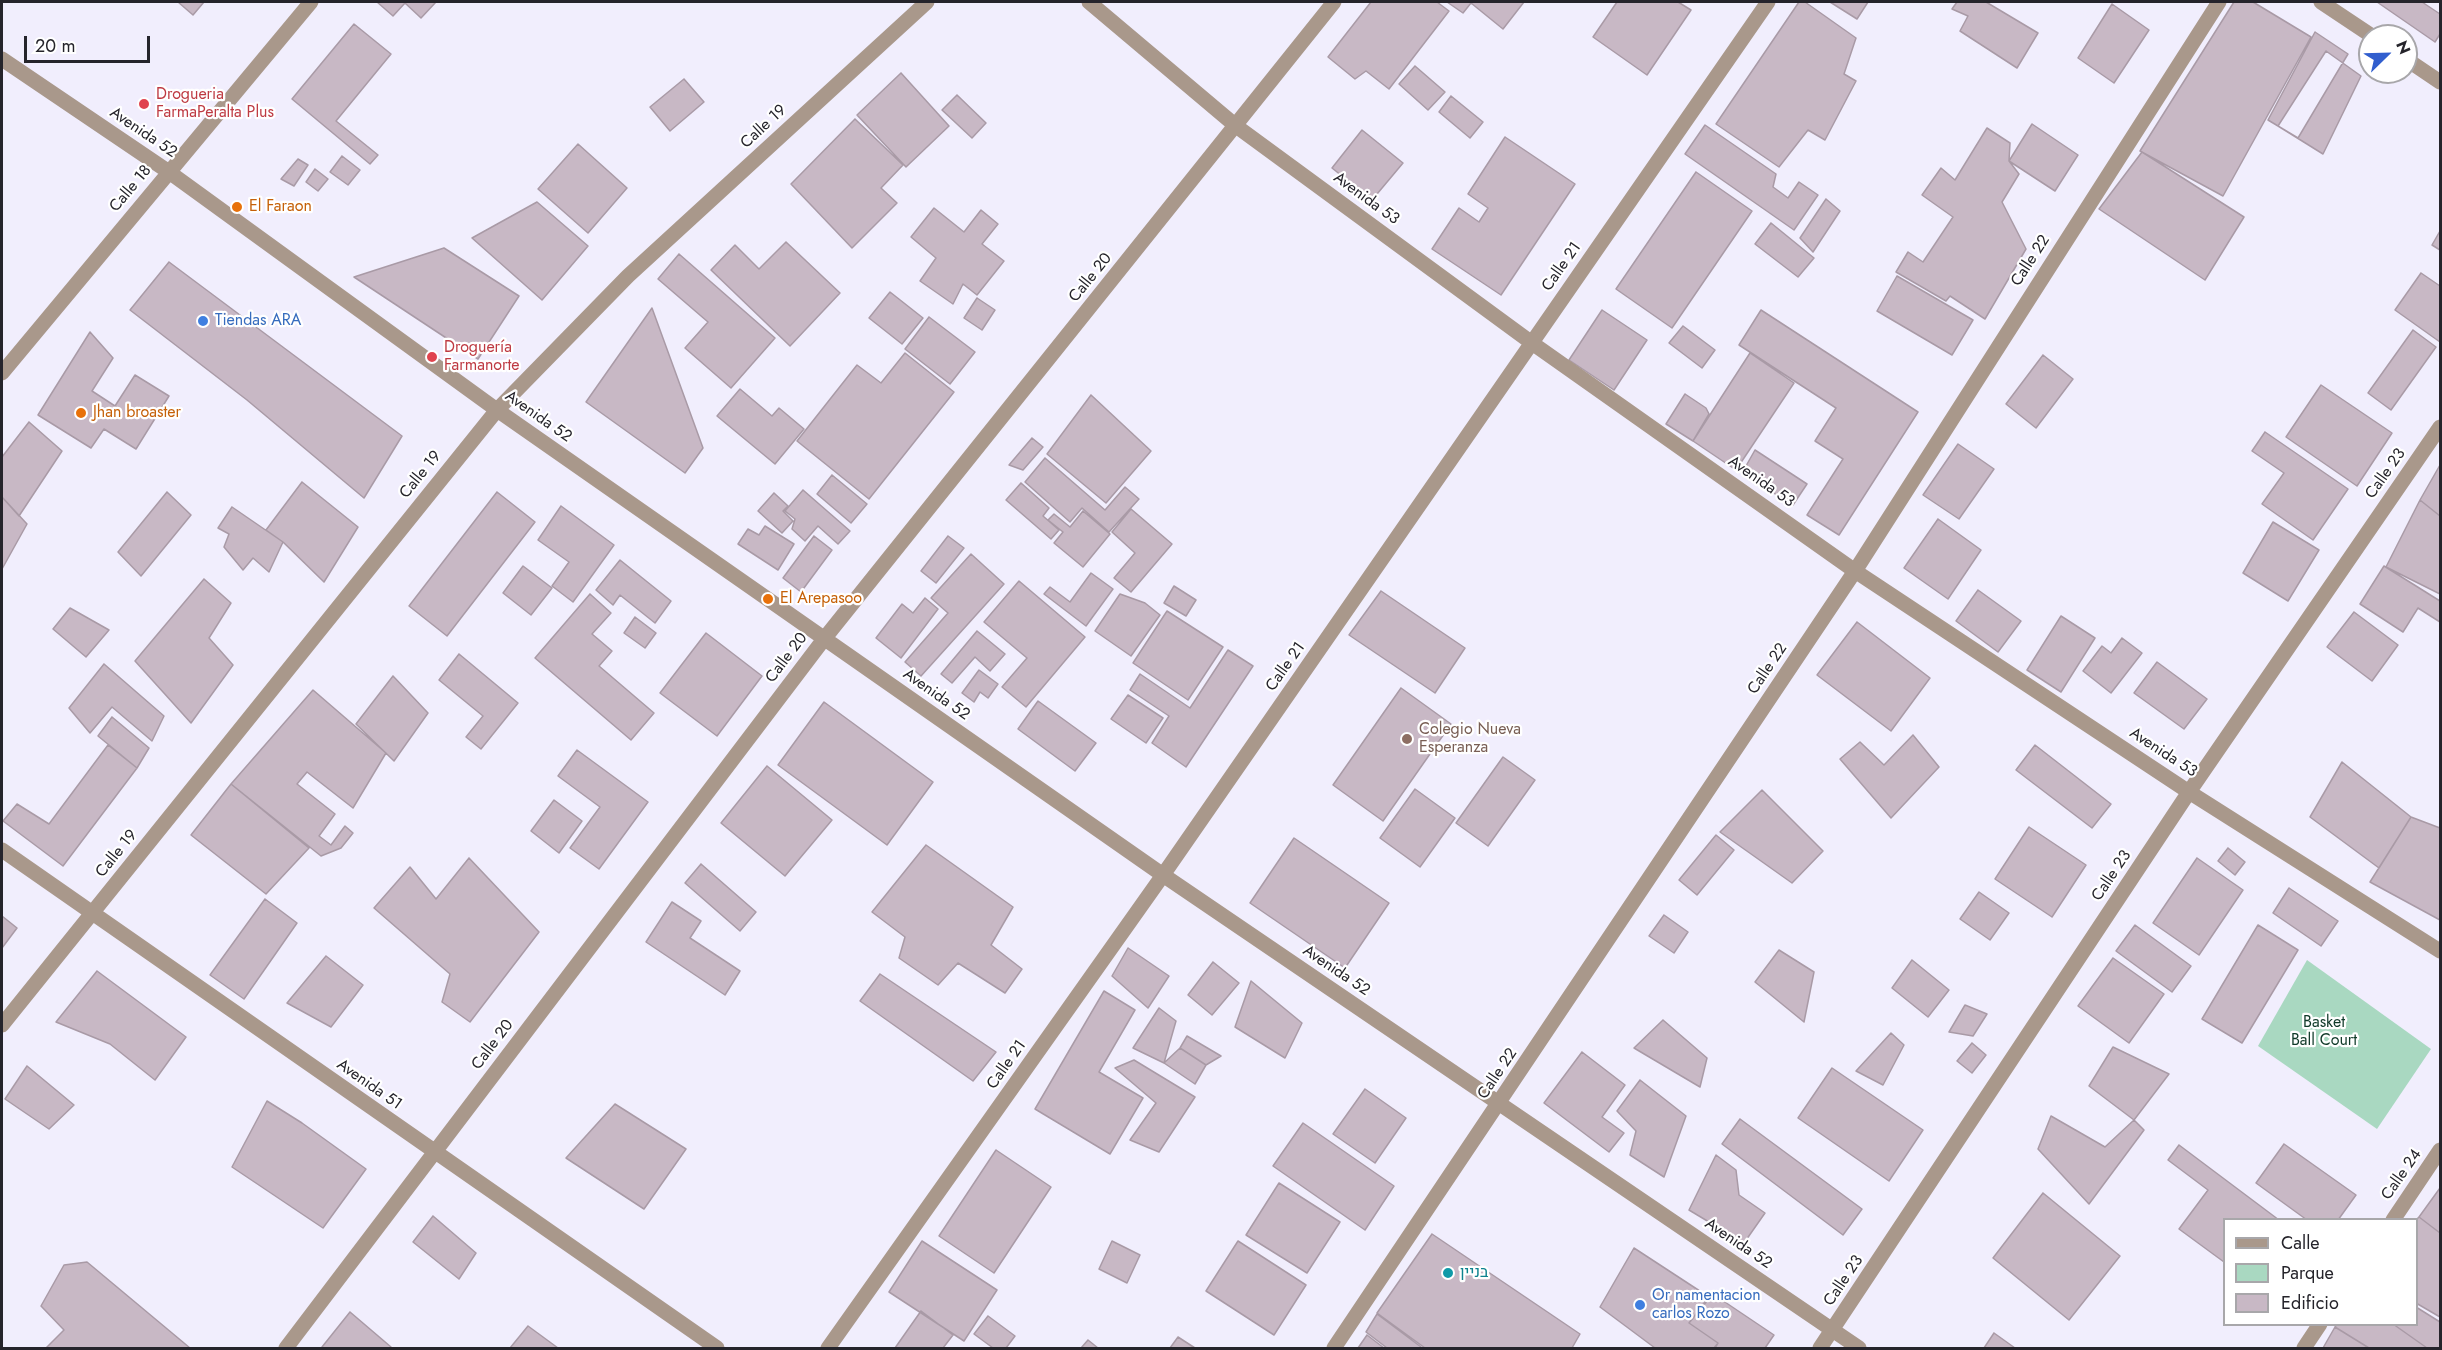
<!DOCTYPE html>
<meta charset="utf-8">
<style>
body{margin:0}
#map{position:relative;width:2442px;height:1350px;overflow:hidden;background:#f1eefd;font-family:Jost,sans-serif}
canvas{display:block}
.frame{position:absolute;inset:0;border:3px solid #25242b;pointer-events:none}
.legend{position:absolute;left:2223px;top:1218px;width:195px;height:108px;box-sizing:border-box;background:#fff;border:2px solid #a8a7aa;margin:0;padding:8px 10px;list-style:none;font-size:18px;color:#25242b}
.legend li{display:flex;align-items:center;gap:12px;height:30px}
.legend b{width:30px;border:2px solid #a8a7aa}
.north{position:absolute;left:2358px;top:24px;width:60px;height:60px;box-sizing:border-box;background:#fff;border:2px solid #a8a7aa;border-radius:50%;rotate:67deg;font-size:16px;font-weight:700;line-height:24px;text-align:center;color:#25242b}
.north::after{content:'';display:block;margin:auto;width:21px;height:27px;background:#315ece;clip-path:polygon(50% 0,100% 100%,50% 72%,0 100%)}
.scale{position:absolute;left:24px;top:36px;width:126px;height:27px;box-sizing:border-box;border:3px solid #25242b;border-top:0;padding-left:8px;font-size:18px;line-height:21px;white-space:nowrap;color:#25242b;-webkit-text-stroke:4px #fff;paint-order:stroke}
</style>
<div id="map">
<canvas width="2442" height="1350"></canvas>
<div class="frame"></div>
<ul class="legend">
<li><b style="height:8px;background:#a9988b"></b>Calle</li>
<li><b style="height:16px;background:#a9d8c1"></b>Parque</li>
<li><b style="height:16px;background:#c8b8c5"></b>Edificio</li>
</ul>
<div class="north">N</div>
<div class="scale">20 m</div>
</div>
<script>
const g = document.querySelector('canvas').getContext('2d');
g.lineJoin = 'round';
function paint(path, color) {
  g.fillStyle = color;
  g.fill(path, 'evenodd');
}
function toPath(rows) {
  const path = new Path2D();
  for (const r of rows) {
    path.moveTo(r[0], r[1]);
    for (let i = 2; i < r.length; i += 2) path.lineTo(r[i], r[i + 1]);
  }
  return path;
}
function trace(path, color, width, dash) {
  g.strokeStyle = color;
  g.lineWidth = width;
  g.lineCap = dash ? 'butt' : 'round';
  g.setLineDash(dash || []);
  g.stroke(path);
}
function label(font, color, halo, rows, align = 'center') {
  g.font = font + ' Jost,Heebo,sans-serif';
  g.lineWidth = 4.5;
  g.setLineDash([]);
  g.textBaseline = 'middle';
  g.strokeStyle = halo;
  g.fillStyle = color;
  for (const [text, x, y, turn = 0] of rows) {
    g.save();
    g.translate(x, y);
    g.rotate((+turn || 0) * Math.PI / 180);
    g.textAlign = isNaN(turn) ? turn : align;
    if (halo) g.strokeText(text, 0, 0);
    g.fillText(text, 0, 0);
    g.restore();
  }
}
paint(toPath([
 [2307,960,2431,1049,2377,1129,2258,1046]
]), '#a9d8c1');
const building = toPath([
 [178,2,204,2,193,15,178,2],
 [377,2,436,2,421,18,405,3,393,16,377,2],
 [1371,2,1437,2,1449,11,1389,89,1366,71,1355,79,1328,57,1371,2],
 [1447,2,1524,2,1503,29,1471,3,1463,13,1447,2],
 [1617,2,1678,2,1691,10,1647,75,1593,37,1617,2],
 [1799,2,1805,2,1856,38,1844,74,1856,81,1825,140,1808,130,1779,167,1716,124,1799,2],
 [1830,2,1868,2,1857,19,1830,2],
 [1957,2,1986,2,2038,33,2017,68,1960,31,1968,16,1952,9,1957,2],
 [2234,2,2253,2,2311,37,2223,196,2140,151,2234,2],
 [2377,2,2422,2,2440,14,2440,34,2435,42,2377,2],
 [2112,4,2149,30,2114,83,2078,58,2112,4],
 [354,24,391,54,336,121,378,155,370,164,292,99,354,24],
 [2315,32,2348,54,2298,138,2268,120,2315,32],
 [2326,51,2361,76,2323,154,2278,126,2326,51],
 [1415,66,1445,92,1428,110,1399,84,1415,66],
 [901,73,949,126,906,167,857,115,901,73],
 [684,79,704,102,670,131,650,107,684,79],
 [957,95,986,123,972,138,942,110,957,95],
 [1451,96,1483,122,1470,138,1439,112,1451,96],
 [855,119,903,165,881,188,897,203,852,248,791,184,855,119],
 [2032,124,2078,155,2055,191,2009,161,2032,124],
 [1705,125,1776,174,1773,187,1788,198,1799,182,1818,195,1794,230,1685,154,1705,125],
 [1987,128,2010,143,2009,161,2019,174,2002,202,2026,249,1985,319,1950,296,1946,301,1896,272,1908,252,1923,262,1953,217,1922,195,1941,168,1955,180,1987,128],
 [1362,130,1403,163,1372,200,1332,168,1362,130],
 [1505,137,1575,184,1501,295,1432,249,1459,208,1479,222,1488,208,1468,194,1505,137],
 [578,144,627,188,588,233,538,189,578,144],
 [2142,152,2244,217,2205,280,2099,209,2142,152],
 [342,156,360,170,348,185,330,172,342,156],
 [298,159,308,165,294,186,281,179,298,159],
 [315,169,328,179,318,191,306,182,315,169],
 [1696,172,1752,211,1672,328,1616,289,1696,172],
 [1826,199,1840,211,1813,252,1800,238,1826,199],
 [537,202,588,246,542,300,472,238,537,202],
 [934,208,964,232,981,210,998,224,982,244,1004,261,977,295,963,284,953,304,920,281,936,258,911,237,934,208],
 [1771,223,1814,258,1798,277,1755,244,1771,223],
 [2440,231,2440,250,2432,245,2440,231],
 [786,242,840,293,790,346,711,270,735,245,759,269,786,242],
 [444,248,519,296,478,359,354,277,444,248],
 [679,254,775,338,731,388,685,348,708,322,658,279,679,254],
 [169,262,402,436,364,498,247,400,130,310,169,262],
 [2421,273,2440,286,2440,342,2395,310,2421,273],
 [1897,276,1973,320,1952,355,1877,311,1897,276],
 [890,292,923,318,902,344,869,318,890,292],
 [977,298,995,310,982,330,964,318,977,298],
 [652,308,703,448,685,473,586,402,652,308],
 [1602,310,1647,340,1614,390,1569,360,1602,310],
 [1761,310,1918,412,1839,535,1807,515,1843,459,1815,441,1836,408,1739,345,1761,310],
 [929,317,975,352,950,384,905,349,929,317],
 [1683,326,1715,350,1702,368,1669,343,1683,326],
 [2413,330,2436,347,2391,410,2368,393,2413,330],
 [90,332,113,358,92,391,115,406,135,375,169,396,136,449,104,429,91,448,38,415,90,332],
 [905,353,954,392,869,499,797,441,857,365,881,383,905,353],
 [1750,353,1794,383,1736,470,1693,441,1750,353],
 [2043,355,2073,379,2036,428,2006,404,2043,355],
 [2321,385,2392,433,2357,486,2286,437,2321,385],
 [740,389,772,416,779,408,804,429,775,464,717,416,740,389],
 [1685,394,1706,408,1709,414,1693,441,1666,424,1685,394],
 [1091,395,1151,451,1106,503,1047,454,1091,395],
 [29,422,62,451,19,516,2,497,2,457,29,422],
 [2265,432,2348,489,2313,540,2262,504,2284,473,2252,451,2265,432],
 [1032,438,1043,447,1023,470,1009,465,1032,438],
 [1958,444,1994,469,1959,519,1923,495,1958,444],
 [1755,450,1807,484,1793,505,1742,473,1755,450],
 [1045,458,1105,510,1125,487,1139,499,1109,532,1082,508,1070,522,1025,482,1045,458],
 [2440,465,2440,516,2420,500,2440,465],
 [832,475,867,504,851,523,817,494,832,475],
 [302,482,358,527,324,582,283,542,266,530,302,482],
 [1021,483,1049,508,1043,516,1059,530,1051,539,1006,500,1021,483],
 [803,490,850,531,838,544,818,526,805,541,792,529,795,519,785,511,803,490],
 [167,492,191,515,141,576,118,552,167,492],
 [497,492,535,522,447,636,409,606,497,492],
 [774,493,788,506,783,511,793,521,782,533,758,511,774,493],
 [2,497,27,524,2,569,2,497],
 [2420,500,2440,516,2440,594,2386,567,2420,500],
 [561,506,614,545,573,602,552,586,569,562,538,540,561,506],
 [232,507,283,542,269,572,253,558,243,570,224,547,229,534,218,528,232,507],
 [1131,509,1172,544,1131,592,1114,578,1135,553,1112,532,1131,509],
 [1083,511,1110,534,1083,567,1054,543,1063,532,1048,520,1054,514,1070,527,1083,511],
 [1938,519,1981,550,1948,599,1904,568,1938,519],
 [2273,522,2319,550,2288,601,2243,573,2273,522],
 [765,526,794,544,778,570,738,544,748,529,759,535,765,526],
 [814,536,832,550,801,592,783,578,814,536],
 [948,536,964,548,936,583,921,571,948,536],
 [971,554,1004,584,921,676,905,662,948,613,931,598,971,554],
 [620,560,671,601,655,623,620,595,613,605,596,590,620,560],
 [523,566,552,588,531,615,503,593,523,566],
 [2384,566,2440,601,2440,622,2418,608,2403,632,2360,604,2384,566],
 [1091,573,1113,589,1086,626,1044,594,1050,587,1070,602,1091,573],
 [204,579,231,603,209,638,233,665,191,723,135,661,204,579],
 [1019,581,1085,637,1026,707,1002,687,1027,658,984,622,1019,581],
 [1174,586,1196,600,1186,616,1164,603,1174,586],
 [1978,590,2021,621,1998,652,1956,621,1978,590],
 [1381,591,1465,648,1435,693,1349,635,1381,591],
 [590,594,611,613,592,634,612,651,599,666,654,713,631,740,535,658,590,594],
 [1120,594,1145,603,1160,615,1131,656,1095,631,1120,594],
 [925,598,938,609,901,658,876,638,902,604,913,613,925,598],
 [70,608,109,630,86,657,53,629,70,608],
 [1167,611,1223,647,1188,700,1133,663,1167,611],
 [2354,612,2398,645,2372,681,2327,647,2354,612],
 [2061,616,2095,638,2061,692,2027,670,2061,616],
 [635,617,656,633,645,648,624,633,635,617],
 [1857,622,1930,678,1891,731,1817,675,1857,622],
 [977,631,1005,654,990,671,975,657,952,683,941,674,977,631],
 [706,633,762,676,717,736,660,693,706,633],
 [2122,638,2142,653,2111,693,2083,671,2102,646,2111,653,2122,638],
 [1228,650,1253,666,1186,767,1152,743,1169,716,1130,690,1140,674,1190,708,1228,650],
 [459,654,518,703,481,749,466,737,483,716,439,680,459,654],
 [2157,662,2207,699,2184,729,2134,693,2157,662],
 [104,664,164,716,152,741,112,707,90,733,69,708,104,664],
 [979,670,998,684,988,698,980,692,974,702,962,693,979,670],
 [393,676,428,713,394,761,356,724,393,676],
 [1401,688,1451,724,1383,821,1333,785,1401,688],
 [313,690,386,753,353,808,307,772,297,784,335,814,319,836,331,845,345,826,353,833,341,848,321,856,231,784,313,690],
 [1128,695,1163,718,1146,743,1111,719,1128,695],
 [1038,701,1096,743,1075,771,1018,729,1038,701],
 [824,702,933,782,887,845,778,765,824,702],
 [112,717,149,748,137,768,98,736,112,717],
 [1913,735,1939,767,1891,818,1840,759,1860,742,1884,765,1913,735],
 [108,745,137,768,63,866,3,821,17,804,49,824,108,745],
 [2035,745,2111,804,2092,828,2016,770,2035,745],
 [577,750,648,802,599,869,570,848,600,807,558,776,577,750],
 [1503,757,1535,780,1488,846,1456,823,1503,757],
 [2342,762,2411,817,2379,868,2310,817,2342,762],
 [767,766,832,820,785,876,721,823,767,766],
 [231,784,309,848,266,894,191,835,231,784],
 [1415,789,1455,818,1420,867,1380,838,1415,789],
 [1762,790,1823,851,1792,883,1720,832,1762,790],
 [554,800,582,821,559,853,531,831,554,800],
 [2411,817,2440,828,2440,920,2370,882,2411,817],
 [2029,827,2086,865,2052,917,1995,879,2029,827],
 [1716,835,1734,850,1697,895,1679,880,1716,835],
 [1294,838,1389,903,1345,968,1250,903,1294,838],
 [926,845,1013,907,991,945,1022,969,1005,993,958,963,938,985,899,958,905,937,872,912,926,845],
 [2228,848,2245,862,2235,875,2218,861,2228,848],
 [469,858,539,932,470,1022,442,1002,450,974,374,908,410,867,436,899,469,858],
 [2197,858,2243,890,2199,955,2153,923,2197,858],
 [701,864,756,912,740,931,685,883,701,864],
 [2289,888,2338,921,2321,946,2273,913,2289,888],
 [1979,892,2009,913,1990,940,1960,919,1979,892],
 [265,899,297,923,244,999,210,975,265,899],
 [672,902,701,921,690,938,740,971,725,995,646,942,672,902],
 [1664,915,1688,932,1674,953,1649,936,1664,915],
 [2,916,17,928,2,948,2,916],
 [2135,925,2191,966,2172,992,2116,951,2135,925],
 [2258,925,2298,950,2242,1043,2202,1019,2258,925],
 [1128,948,1169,976,1148,1008,1112,976,1128,948],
 [1779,950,1814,972,1804,1022,1755,982,1779,950],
 [326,956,363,985,331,1027,287,1003,326,956],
 [2113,958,2164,994,2129,1043,2078,1006,2113,958],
 [1912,960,1949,990,1928,1017,1892,988,1912,960],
 [1213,962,1239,983,1212,1015,1188,995,1213,962],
 [97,971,186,1037,155,1080,110,1044,56,1022,97,971],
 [880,974,996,1052,973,1081,860,1001,880,974],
 [1251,981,1302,1023,1285,1058,1235,1027,1251,981],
 [1104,991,1135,1010,1099,1072,1143,1098,1110,1154,1035,1109,1104,991],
 [1965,1005,1987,1014,1973,1036,1949,1032,1965,1005],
 [1159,1008,1176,1021,1164,1063,1133,1048,1159,1008],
 [1663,1020,1707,1058,1700,1087,1634,1048,1663,1020],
 [1891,1033,1904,1045,1883,1085,1856,1071,1891,1033],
 [1187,1036,1221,1056,1206,1065,1180,1048,1187,1036],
 [1972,1043,1986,1055,1972,1073,1957,1061,1972,1043],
 [2113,1047,2169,1074,2134,1120,2089,1086,2113,1047],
 [1180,1048,1206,1065,1195,1084,1164,1063,1180,1048],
 [1582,1052,1625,1085,1602,1117,1624,1133,1609,1152,1544,1103,1582,1052],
 [1134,1060,1195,1097,1159,1152,1130,1140,1156,1103,1115,1068,1134,1060],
 [27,1066,74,1105,49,1129,5,1099,27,1066],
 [1832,1068,1923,1130,1889,1181,1798,1118,1832,1068],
 [1640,1080,1686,1116,1664,1177,1630,1155,1636,1131,1617,1111,1640,1080],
 [1365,1089,1406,1118,1375,1163,1333,1134,1365,1089],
 [267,1101,302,1123,366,1169,323,1228,232,1167,267,1101],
 [615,1104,686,1149,644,1209,566,1158,615,1104],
 [2051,1116,2105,1147,2134,1120,2144,1130,2089,1204,2038,1149,2051,1116],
 [1740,1119,1862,1209,1843,1235,1722,1144,1740,1119],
 [1303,1123,1394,1186,1365,1230,1273,1166,1303,1123],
 [2284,1144,2356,1195,2338,1220,2307,1220,2256,1183,2284,1144],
 [2179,1145,2279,1220,2224,1220,2224,1262,2179,1229,2208,1190,2168,1160,2179,1145],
 [996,1150,1051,1187,994,1273,939,1236,996,1150],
 [1716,1155,1736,1170,1739,1195,1765,1213,1744,1243,1689,1210,1716,1155],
 [1279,1183,1340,1222,1307,1273,1246,1235,1279,1183],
 [2440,1188,2440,1233,2419,1217,2440,1188],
 [2043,1193,2120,1256,2069,1320,1993,1258,2043,1193],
 [433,1216,476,1253,459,1279,413,1242,433,1216],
 [2419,1217,2440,1233,2440,1317,2416,1303,2416,1220,2419,1217],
 [1432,1234,1580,1334,1572,1348,1425,1348,1377,1313,1432,1234],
 [922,1241,997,1290,964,1341,889,1292,922,1241],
 [1112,1241,1140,1255,1127,1283,1099,1269,1112,1241],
 [1238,1241,1306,1285,1274,1335,1206,1291,1238,1241],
 [1634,1248,1709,1297,1689,1323,1718,1343,1714,1348,1655,1348,1600,1307,1634,1248],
 [87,1262,190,1348,46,1348,64,1330,41,1306,64,1265,87,1262],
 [1713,1294,1774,1335,1765,1348,1715,1348,1718,1343,1689,1323,1713,1294],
 [2416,1307,2440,1322,2440,1348,2427,1348,2393,1324,2416,1324,2416,1307],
 [921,1311,953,1335,943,1348,895,1348,921,1311],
 [350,1312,391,1347,390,1348,323,1348,322,1347,350,1312],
 [1377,1314,1421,1347,1420,1348,1387,1348,1366,1332,1377,1314],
 [988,1316,1015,1336,1006,1348,993,1348,974,1334,988,1316],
 [2337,1324,2393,1324,2427,1348,2369,1348,2335,1327,2337,1324],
 [528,1326,558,1348,510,1348,528,1326],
 [2335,1327,2369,1348,2323,1348,2335,1327],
 [1994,1333,2015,1348,1984,1348,1994,1333],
 [1367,1335,1384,1348,1358,1348,1367,1335],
 [1178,1337,1195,1348,1170,1348,1178,1337],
 [1088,1340,1098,1348,1081,1348,1088,1340]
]);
paint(building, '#c8b8c5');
trace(building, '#a99aa6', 1.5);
trace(toPath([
 [1089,2,1236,126,1532,343,1855,571,2189,792,2440,951],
 [2321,2,2372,36],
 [2,59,169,172,497,410,1163,875,1859,1348],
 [2406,59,2440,82],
 [2,373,311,2],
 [2,850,717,1348],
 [2,1025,497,410,628,276,927,2],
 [2393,1220,2440,1150],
 [286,1348,824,639,1334,2],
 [828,1348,1163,875,1768,2],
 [1334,1348,1855,571,2219,2],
 [1820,1348,2189,792,2440,427],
 [2304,1348,2320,1324]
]), '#a9988b', 15);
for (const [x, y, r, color] of [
 [144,104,6,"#e0444e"],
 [237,207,6,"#e8710a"],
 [203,321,6,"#3f7fe0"],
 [432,357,6,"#e0444e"],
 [81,413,6,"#e8710a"],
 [768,599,6,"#e8710a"],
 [1407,739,6,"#8d6e63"],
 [1448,1273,6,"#0f9aa8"],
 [1640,1305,6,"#3f7fe0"]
]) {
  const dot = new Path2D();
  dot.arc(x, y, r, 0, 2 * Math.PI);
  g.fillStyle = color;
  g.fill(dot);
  trace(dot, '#fff', 2);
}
label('16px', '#be3a42', '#fff', [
 ["Drogueria",156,95],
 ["FarmaPeralta Plus",156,113],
 ["Droguería",444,348],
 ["Farmanorte",444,366]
], 'left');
label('16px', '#25242b', '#fff', [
 ["Calle 19",764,127,-43],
 ["Avenida 52",143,133,34],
 ["Calle 18",131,189,-50],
 ["Avenida 53",1366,199,36],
 ["Calle 22",2031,261,-57],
 ["Calle 21",1562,267,-55],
 ["Calle 20",1091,278,-51],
 ["Avenida 52",538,417,35],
 ["Calle 23",2386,474,-55],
 ["Calle 19",421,475,-51],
 ["Avenida 53",1761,482,35],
 ["Calle 20",787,658,-53],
 ["Calle 21",1286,667,-55],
 ["Calle 22",1768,669,-56],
 ["Avenida 52",936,695,35],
 ["Avenida 53",2163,753,33],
 ["Calle 19",117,854,-51],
 ["Calle 23",2112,876,-56],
 ["Avenida 52",1336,971,34],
 ["Calle 20",493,1045,-53],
 ["Calle 21",1007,1065,-55],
 ["Calle 22",1498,1074,-56],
 ["Avenida 51",369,1085,35],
 ["Calle 24",2402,1175,-55],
 ["Avenida 52",1738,1244,34],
 ["Calle 23",1844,1281,-56]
]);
label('16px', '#c56008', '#fff', [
 ["El Faraon",249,207],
 ["Jhan broaster",93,413],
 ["El Arepasoo",780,599]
], 'left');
label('16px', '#366cbe', '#fff', [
 ["Tiendas ARA",215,321],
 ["Or namentacion",1652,1296],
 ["carlos Rozo",1652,1314]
], 'left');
label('16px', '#785e54', '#fff', [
 ["Colegio Nueva",1419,730],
 ["Esperanza",1419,748]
], 'left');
label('16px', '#0f3928', '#fff', [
 ["Basket",2324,1023],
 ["Ball Court",2324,1041]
]);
label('16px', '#0d838f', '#fff', [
 ["בניין",1460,1273]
], 'left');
</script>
